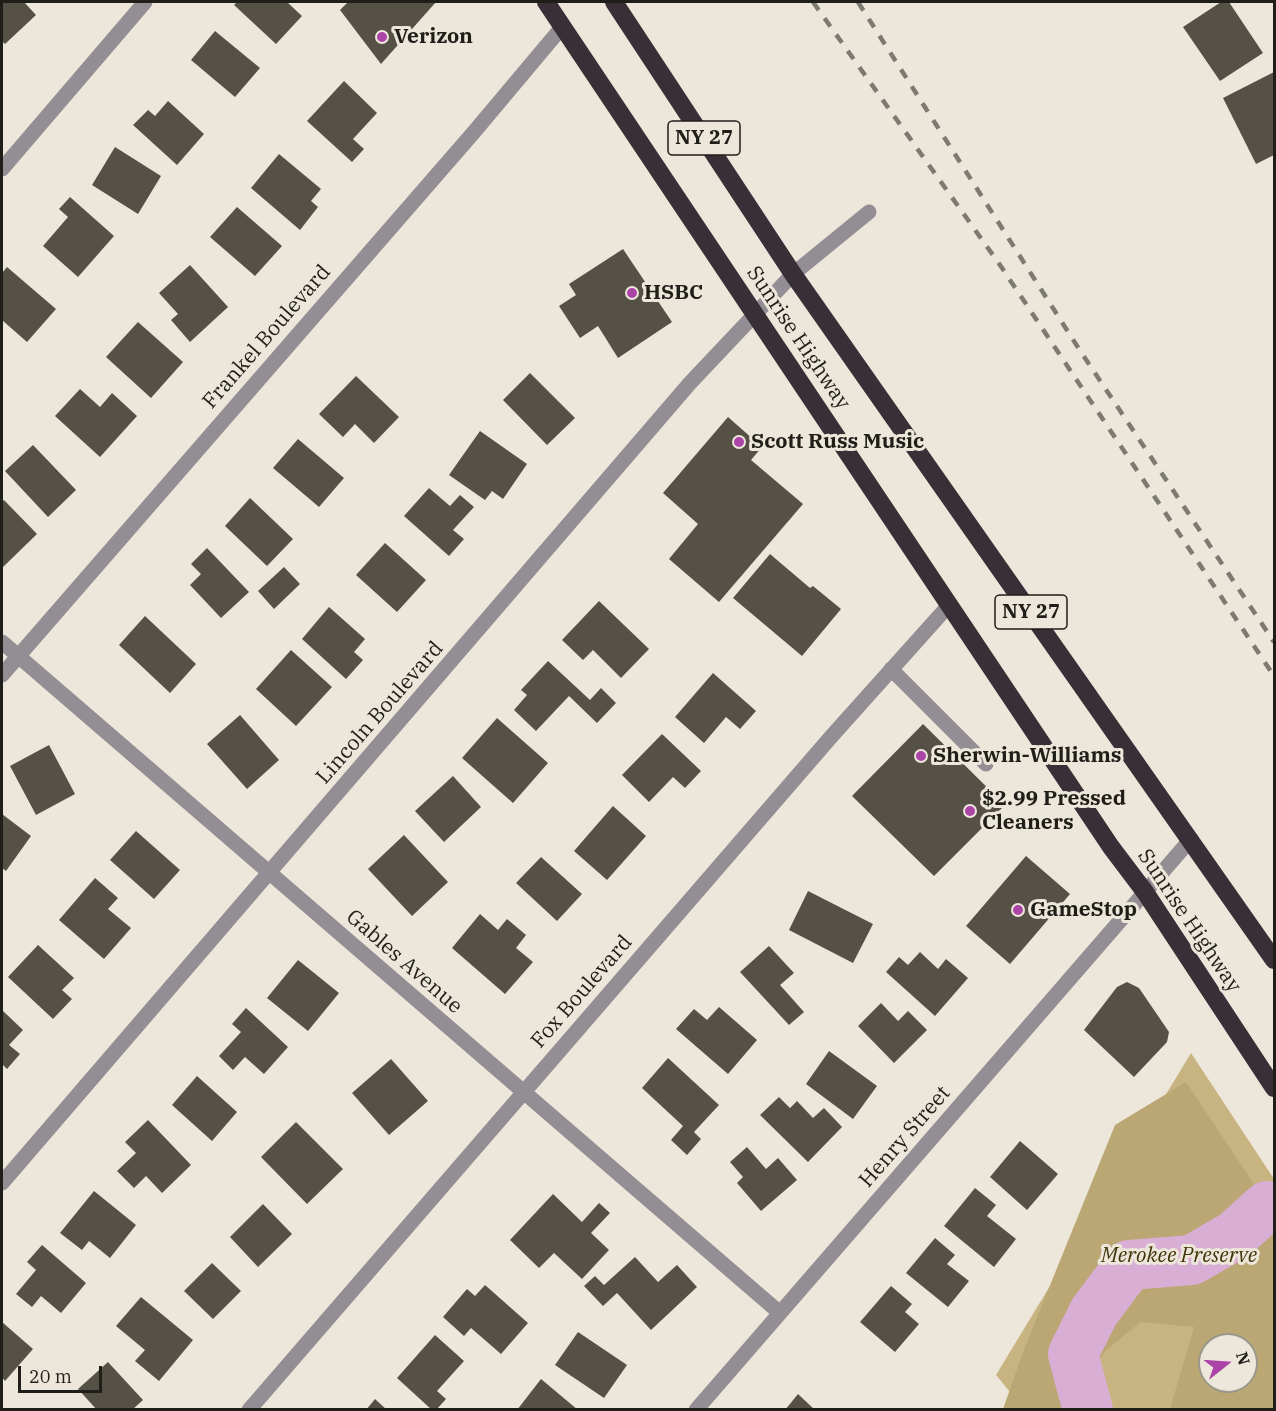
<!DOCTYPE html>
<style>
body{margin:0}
#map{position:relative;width:1276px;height:1411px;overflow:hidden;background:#ece7da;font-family:"IBM Plex Serif",serif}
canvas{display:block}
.frame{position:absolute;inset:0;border:3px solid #1f1e19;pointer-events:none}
.north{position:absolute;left:1198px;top:1333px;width:60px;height:60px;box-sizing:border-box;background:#ece7da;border:2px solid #9a978d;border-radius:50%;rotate:73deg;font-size:16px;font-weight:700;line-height:24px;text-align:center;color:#1f1e19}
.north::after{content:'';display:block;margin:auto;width:21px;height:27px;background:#ab44a7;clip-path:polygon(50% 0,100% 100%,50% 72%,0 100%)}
.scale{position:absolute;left:18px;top:1366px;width:84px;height:27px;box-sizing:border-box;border:3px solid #1f1e19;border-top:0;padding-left:8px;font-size:18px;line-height:21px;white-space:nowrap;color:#1f1e19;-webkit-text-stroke:4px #ece7da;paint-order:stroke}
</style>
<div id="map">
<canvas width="1276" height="1411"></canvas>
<div class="frame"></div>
<div class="north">N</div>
<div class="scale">20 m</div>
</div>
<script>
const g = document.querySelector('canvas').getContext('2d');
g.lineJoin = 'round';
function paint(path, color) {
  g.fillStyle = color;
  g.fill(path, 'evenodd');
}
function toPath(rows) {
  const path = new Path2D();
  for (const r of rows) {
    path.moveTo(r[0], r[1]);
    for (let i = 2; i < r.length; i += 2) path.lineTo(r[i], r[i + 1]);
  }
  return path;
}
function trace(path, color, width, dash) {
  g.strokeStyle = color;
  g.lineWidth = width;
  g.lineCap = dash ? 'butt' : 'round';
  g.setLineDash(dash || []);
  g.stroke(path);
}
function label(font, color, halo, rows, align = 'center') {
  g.font = font + ' "IBM Plex Serif",serif';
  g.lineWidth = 6;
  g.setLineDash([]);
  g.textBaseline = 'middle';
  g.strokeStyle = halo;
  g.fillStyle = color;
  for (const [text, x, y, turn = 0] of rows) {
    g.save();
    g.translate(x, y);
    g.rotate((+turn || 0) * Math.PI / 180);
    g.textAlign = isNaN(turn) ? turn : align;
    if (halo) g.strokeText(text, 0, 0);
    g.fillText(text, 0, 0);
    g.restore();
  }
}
paint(toPath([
 [1191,1053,1274,1179,1274,1409,1024,1409,996,1375],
 [1210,1345,1246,1345,1246,1381,1210,1381]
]), '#c7b480');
paint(toPath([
 [1186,1082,1274,1214,1274,1409,1170,1409,1194,1327,1141,1322,1106,1350,1066,1409,1003,1409,1025,1347,1115,1125],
 [1210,1345,1246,1345,1246,1381,1210,1381]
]), '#baa773');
trace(toPath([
 [1088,1410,1073,1354,1094,1312,1129,1265,1192,1260,1235,1235,1267,1206]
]), '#d9aed5', 50);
paint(toPath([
 [2,2,24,2,36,15,5,44,2,41],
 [237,2,287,2,302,16,276,44,234,5],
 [348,2,436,2,381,64,340,10],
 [1221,2,1229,2,1263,53,1220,81,1183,27],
 [215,31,260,68,235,97,191,60],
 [1274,72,1274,155,1256,164,1223,98],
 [344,81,377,113,353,139,364,149,352,162,307,121],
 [168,101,204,134,177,165,133,125,148,110,155,116],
 [115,147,161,176,138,214,92,185],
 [279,154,321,189,311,201,318,207,300,230,251,188],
 [70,197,114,236,78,277,43,246,68,217,59,209],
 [237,207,282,246,255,276,210,237],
 [623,249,672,322,618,358,598,326,580,338,559,306,576,295,569,284],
 [190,265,228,307,190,342,171,320,178,314,159,293],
 [7,267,56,309,27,342,2,320,2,273],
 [138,322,183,362,151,398,106,357],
 [530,373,575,418,547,445,503,400],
 [356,376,399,417,374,443,355,424,343,437,319,414],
 [80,389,100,407,112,393,137,416,100,457,55,416],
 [728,417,762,447,751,460,803,504,719,602,669,559,698,524,663,493],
 [480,431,527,464,503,499,492,491,485,500,449,475],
 [298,439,344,478,319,507,273,468],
 [33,445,76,490,48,517,5,471],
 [429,488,450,506,460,495,474,507,453,530,464,539,449,556,404,516],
 [250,498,293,539,267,566,225,526],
 [4,500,37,534,2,568,2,502],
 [385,543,426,580,397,612,356,575],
 [207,548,249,592,221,618,190,585,201,574,191,564],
 [770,554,810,588,813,586,841,609,802,656,733,598],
 [284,567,300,584,274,609,258,591],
 [599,601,649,649,621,678,593,650,583,660,562,640],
 [329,607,365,639,354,652,363,660,346,679,302,639],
 [145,616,196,664,170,693,119,645],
 [291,650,332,687,296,726,256,689],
 [548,661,590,700,601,688,616,703,597,723,569,696,536,731,514,710,527,695,521,690],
 [713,673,756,711,740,729,726,717,704,743,675,717],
 [240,715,279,760,247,789,207,744],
 [497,718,548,763,513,803,462,758],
 [923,724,1005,805,934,876,852,796],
 [662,734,701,771,685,788,673,777,649,802,622,775],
 [49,745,75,794,36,815,10,766],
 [453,776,481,807,444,842,415,811],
 [613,806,646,836,607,880,574,851],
 [2,814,31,836,6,871,2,868],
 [136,831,180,870,154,899,110,860],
 [404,835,448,882,412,916,368,869],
 [1026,856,1070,894,1010,964,966,926],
 [541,857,582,894,557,921,516,883],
 [95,878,118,898,108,909,131,928,104,959,59,920],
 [808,891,873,924,853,963,789,930],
 [480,914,498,930,507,919,526,935,516,948,533,962,505,994,452,948],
 [38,945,74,978,62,990,72,999,53,1019,8,977],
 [769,946,794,973,780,985,804,1012,789,1025,740,972],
 [920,952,938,969,946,959,968,978,935,1016,886,972,899,957,908,965],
 [298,960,339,993,308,1031,267,998],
 [1127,982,1139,988,1169,1032,1167,1042,1134,1077,1084,1030,1117,987],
 [881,1003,898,1021,908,1011,927,1030,894,1063,858,1026],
 [719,1007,757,1040,728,1074,676,1029,694,1009,707,1020],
 [246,1008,288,1047,264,1074,245,1057,233,1070,219,1056,241,1032,232,1024],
 [2,1010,23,1030,9,1045,20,1054,7,1069,2,1064],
 [829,1051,877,1086,853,1119,806,1084],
 [668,1058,719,1105,694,1132,701,1139,687,1155,671,1140,683,1126,642,1088],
 [391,1059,428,1101,389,1135,352,1093],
 [197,1076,237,1112,212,1141,172,1105],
 [779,1097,790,1108,797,1101,813,1118,824,1108,842,1127,808,1162,760,1115],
 [148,1120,191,1165,162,1193,146,1176,134,1188,117,1171,136,1153,125,1142],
 [296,1122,343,1169,307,1204,261,1157],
 [1020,1141,1058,1174,1027,1210,990,1177],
 [747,1147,766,1169,778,1158,797,1180,761,1211,737,1183,743,1177,730,1162],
 [975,1188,996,1205,987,1216,1016,1239,994,1267,944,1226],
 [94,1191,136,1225,110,1258,89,1241,82,1250,60,1233],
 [553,1194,582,1222,599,1203,610,1213,591,1233,609,1250,582,1279,554,1253,539,1268,510,1240],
 [263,1204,292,1234,258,1267,230,1237],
 [935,1238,955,1255,947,1264,969,1281,948,1307,906,1273],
 [42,1245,86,1283,61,1313,41,1296,32,1307,16,1294,36,1270,27,1262],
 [635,1257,658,1282,677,1265,697,1287,651,1330,617,1293,603,1306,584,1286,595,1276,604,1285],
 [212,1263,241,1291,213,1319,184,1291],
 [485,1285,528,1323,501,1354,471,1328,464,1336,443,1317,467,1289,475,1296],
 [891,1286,912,1304,905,1312,919,1324,895,1352,860,1322],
 [141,1297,193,1340,159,1381,135,1361,145,1350,116,1326],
 [2,1322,33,1349,5,1381,2,1377],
 [578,1332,627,1365,604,1398,555,1365],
 [435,1335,464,1361,437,1391,446,1399,436,1410,432,1410,397,1378],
 [108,1362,143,1400,132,1410,97,1410,78,1389],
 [541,1379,578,1410,517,1410],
 [798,1394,815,1410,785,1410],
 [375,1399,387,1410,366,1410]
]), '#555146');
trace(toPath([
 [2,169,145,2],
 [2,642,780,1313],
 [891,669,986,764],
 [2,675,474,132,563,26],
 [2,1183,690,383,793,274,869,212],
 [249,1410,830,738,950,604],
 [696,1410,1191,839]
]), '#938e93', 15);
trace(toPath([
 [546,2,1111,847,1145,892,1274,1088],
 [614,2,793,274,1274,960]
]), '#382f37', 18);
trace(toPath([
 [813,2,1000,265,1274,676],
 [858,2,1079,349,1274,642]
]), '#7d7a72', 4.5, [10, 10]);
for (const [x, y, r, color] of [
 [382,37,6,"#ab44a7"],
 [632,293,6,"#ab44a7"],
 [739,442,6,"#ab44a7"],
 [921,756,6,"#ab44a7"],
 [970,811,6,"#ab44a7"],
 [1018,910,6,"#ab44a7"]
]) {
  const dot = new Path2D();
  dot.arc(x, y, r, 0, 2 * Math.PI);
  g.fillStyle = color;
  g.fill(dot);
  trace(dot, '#ece7da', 2);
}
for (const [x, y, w] of [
 [704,138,72],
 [1031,612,72]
]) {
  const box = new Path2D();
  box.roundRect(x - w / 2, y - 17, w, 34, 4.5);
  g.fillStyle = '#ece7da';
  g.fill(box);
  trace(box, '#1f1e19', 1.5);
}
label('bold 20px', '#1f1e19', null, [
 ["NY 27",704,138],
 ["NY 27",1031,612]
]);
label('bold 21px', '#1f1e19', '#ece7da', [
 ["Verizon",394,37],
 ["HSBC",644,293],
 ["Scott Russ Music",751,442],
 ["Sherwin-Williams",933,756],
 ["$2.99 Pressed",982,799],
 ["Cleaners",982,823],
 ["GameStop",1030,910]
], 'left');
label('21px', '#1f1e19', '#ece7da', [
 ["Frankel Boulevard",267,337,-49],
 ["Sunrise Highway",798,338,56],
 ["Lincoln Boulevard",380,713,-49],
 ["Sunrise Highway",1189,921,56],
 ["Gables Avenue",404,962,41],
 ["Fox Boulevard",582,992,-49],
 ["Henry Street",905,1137,-49]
]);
label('italic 21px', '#423408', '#ece7da', [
 ["Merokee Preserve",1179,1256]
]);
</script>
